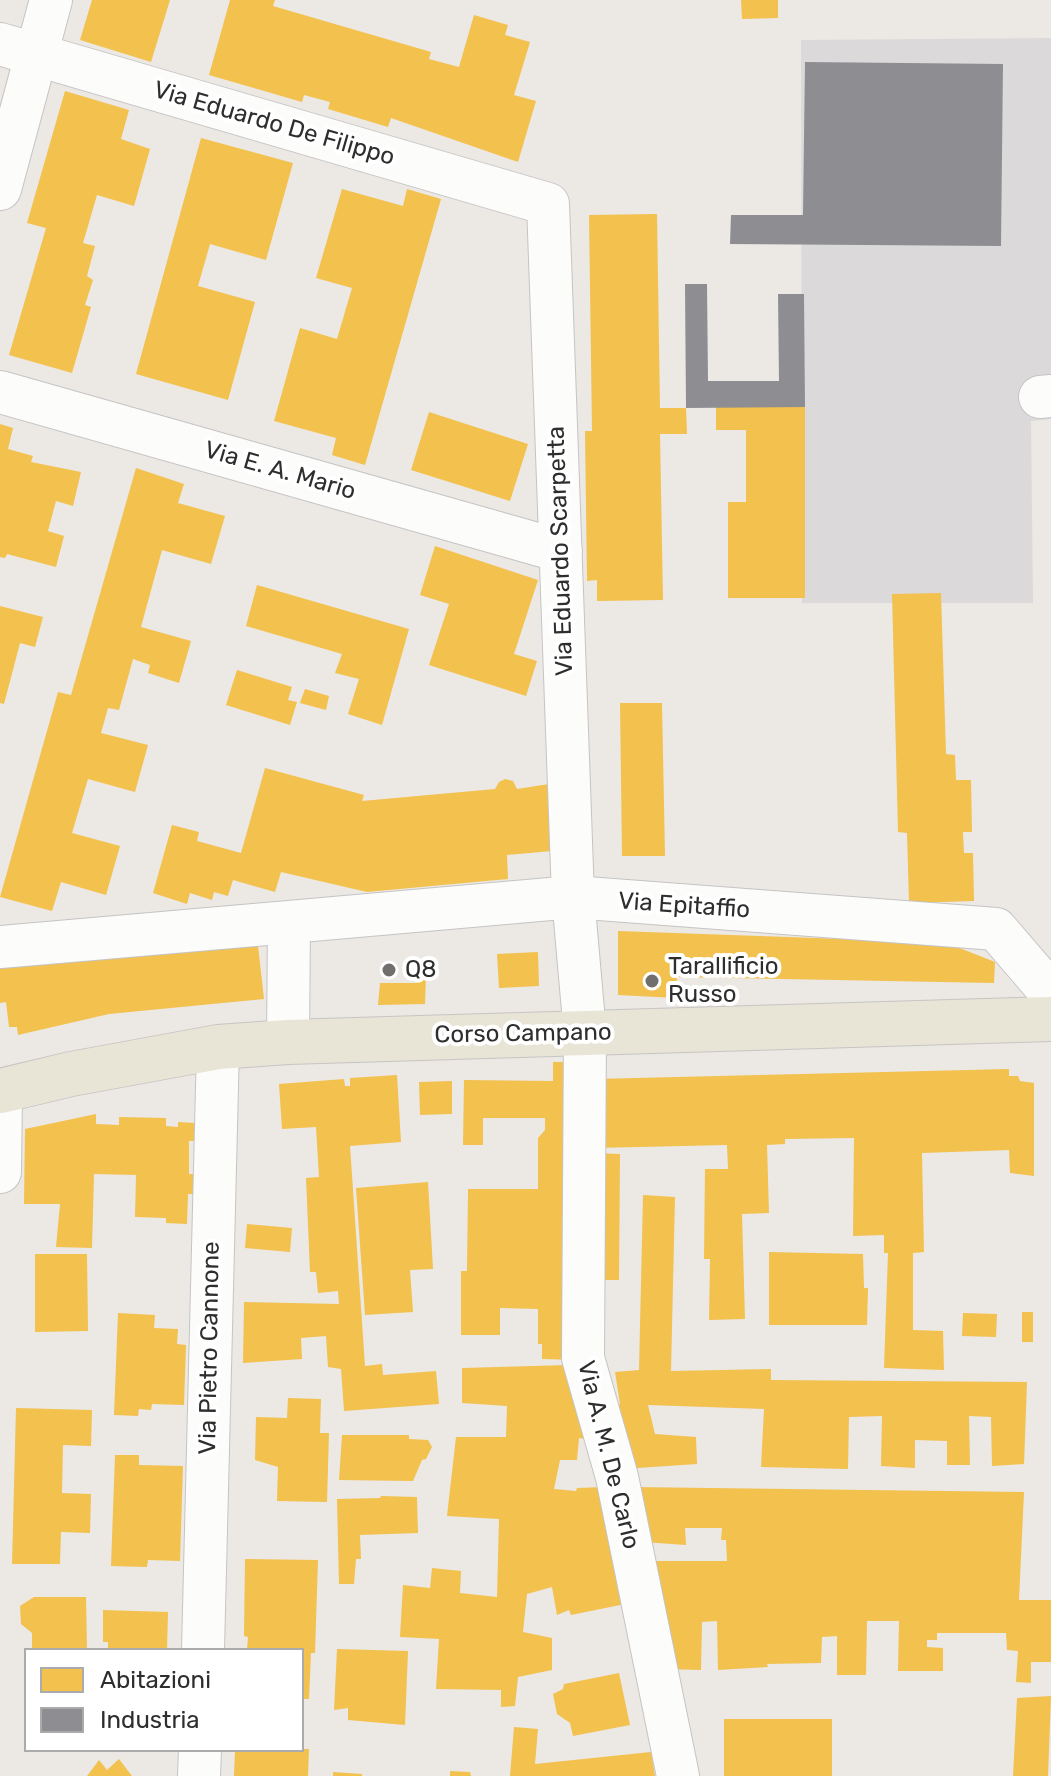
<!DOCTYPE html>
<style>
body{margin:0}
#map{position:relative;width:1051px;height:1776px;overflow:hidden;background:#ece8e4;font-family:Rubik,sans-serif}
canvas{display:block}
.legend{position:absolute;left:24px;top:1648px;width:280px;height:104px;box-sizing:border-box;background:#fff;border:2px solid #ababab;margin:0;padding:10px 14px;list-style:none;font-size:24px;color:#2e2e2e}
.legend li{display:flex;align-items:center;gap:16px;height:40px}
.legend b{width:40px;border:2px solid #ababab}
</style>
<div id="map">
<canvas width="1051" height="1776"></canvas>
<ul class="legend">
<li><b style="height:22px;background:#f2c14e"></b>Abitazioni</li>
<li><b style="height:22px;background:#8d8d92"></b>Industria</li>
</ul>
</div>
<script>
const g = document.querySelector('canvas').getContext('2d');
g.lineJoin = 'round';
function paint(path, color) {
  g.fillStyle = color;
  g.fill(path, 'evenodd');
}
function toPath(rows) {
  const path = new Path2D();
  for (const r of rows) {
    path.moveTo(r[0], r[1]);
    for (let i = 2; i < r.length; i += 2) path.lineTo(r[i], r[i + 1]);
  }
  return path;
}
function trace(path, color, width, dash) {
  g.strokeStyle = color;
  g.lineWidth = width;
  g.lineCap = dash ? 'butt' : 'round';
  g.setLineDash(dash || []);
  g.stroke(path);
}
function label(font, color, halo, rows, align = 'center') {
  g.font = font + ' Rubik,sans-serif';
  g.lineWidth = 8;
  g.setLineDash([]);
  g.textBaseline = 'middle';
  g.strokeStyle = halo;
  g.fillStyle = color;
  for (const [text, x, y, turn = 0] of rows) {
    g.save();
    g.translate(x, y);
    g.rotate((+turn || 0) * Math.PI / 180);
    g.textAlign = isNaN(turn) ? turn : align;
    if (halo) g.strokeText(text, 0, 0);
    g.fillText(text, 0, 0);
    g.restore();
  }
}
paint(toPath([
 [1051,38,1051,419,1031,421,1033,603,802,603,801,40]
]), '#dcd9db');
paint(toPath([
 [92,0,170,0,151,62,80,40],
 [230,0,275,0,273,6,431,52,429,59,459,67,474,15,508,25,505,35,530,42,514,95,536,101,518,162,391,118,388,127,328,109,330,102,304,95,302,102,209,75],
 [741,0,778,0,778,18,742,19],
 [65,91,129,110,121,139,150,149,134,206,97,195,83,243,95,246,87,276,93,280,85,305,91,307,72,373,9,355,46,228,27,223],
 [201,138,293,163,266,260,210,244,198,286,255,302,228,400,136,374],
 [342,189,403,206,407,189,441,199,365,465,332,455,336,438,274,421,300,328,337,339,352,288,316,278],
 [657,214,660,408,686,408,687,434,660,434,663,600,597,601,597,580,587,581,585,431,592,431,589,215],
 [716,407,805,407,805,598,728,598,728,502,746,502,746,430,716,430],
 [429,412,528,444,510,501,411,470],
 [0,424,13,428,8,449,33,456,31,462,81,472,73,506,56,501,48,531,64,536,56,567,7,554,5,558,0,557],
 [136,468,184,484,178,503,225,516,211,564,162,550,141,627,191,641,179,683,148,673,150,665,133,659,119,710,108,708,101,733,148,745,135,792,88,779,72,833,120,846,106,895,61,882,52,911,0,897,58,692,71,695],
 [435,546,538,580,514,654,537,661,526,696,429,665,449,604,420,595],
 [257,585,409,629,382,725,348,714,359,679,335,673,342,654,246,626],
 [941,593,946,754,955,755,956,780,971,780,972,832,963,832,964,853,973,853,974,901,909,903,907,833,898,832,892,594],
 [0,606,43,617,35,647,20,643,4,704,0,703],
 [237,670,292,687,288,700,297,702,290,725,226,705],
 [305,689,329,696,326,710,300,703],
 [620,703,662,703,665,856,622,856],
 [265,768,364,795,362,801,495,789,499,782,505,779,513,781,517,789,549,784,552,851,507,855,508,879,367,892,281,872,275,892,233,880,228,896,214,892,212,900,190,893,187,904,153,893,172,825,199,832,197,841,241,853],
 [618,931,901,941,957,947,995,962,994,983,677,977,676,998,618,995],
 [257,937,264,999,109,1014,18,1035,17,1027,9,1027,6,1002,0,1003,0,968],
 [538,952,539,986,499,988,497,954],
 [416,975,426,975,425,1004,378,1005,380,983,417,983],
 [553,1062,578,1062,576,1360,542,1359,542,1344,538,1344,538,1309,500,1308,500,1335,461,1335,461,1271,467,1271,468,1189,538,1189,538,1138,545,1130,545,1118,483,1118,483,1145,463,1145,464,1080,553,1081],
 [1009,1069,1009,1076,1018,1076,1020,1081,1034,1083,1034,1176,1010,1173,1009,1150,922,1153,924,1252,913,1253,913,1330,943,1331,944,1370,884,1368,888,1253,884,1253,884,1235,853,1236,854,1138,785,1139,785,1144,767,1145,769,1213,742,1214,745,1319,709,1320,710,1259,704,1259,705,1169,728,1169,727,1145,595,1148,594,1079],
 [397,1075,401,1142,350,1146,365,1366,382,1364,383,1375,436,1371,439,1404,344,1411,341,1369,328,1367,326,1336,301,1338,302,1359,243,1363,244,1302,339,1304,338,1291,318,1293,316,1272,310,1272,306,1178,319,1177,316,1127,282,1129,279,1084,344,1079,345,1086,350,1086,350,1078],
 [452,1081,452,1114,420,1115,419,1082],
 [96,1114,96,1124,119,1125,119,1117,166,1118,166,1126,178,1127,178,1122,195,1123,195,1141,189,1141,189,1174,194,1174,196,1194,188,1194,187,1224,166,1223,166,1218,135,1217,136,1175,94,1174,92,1248,56,1247,60,1204,24,1204,25,1129],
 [594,1153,620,1154,619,1280,593,1280],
 [428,1182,433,1269,410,1270,413,1312,365,1315,356,1188],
 [643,1195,675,1197,671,1371,771,1369,771,1380,1027,1382,1024,1464,992,1466,991,1417,969,1416,970,1465,947,1465,947,1441,915,1440,915,1468,881,1466,882,1416,849,1417,848,1469,761,1467,764,1409,648,1405,655,1434,696,1437,697,1464,623,1469,613,1406,620,1404,615,1372,639,1370],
 [247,1224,292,1228,290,1252,245,1248],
 [769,1252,863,1254,864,1288,868,1288,867,1325,769,1325],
 [35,1254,87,1254,88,1331,35,1332],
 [1022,1312,1033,1312,1033,1342,1022,1342],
 [118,1313,155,1315,154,1328,178,1329,177,1344,186,1345,184,1405,152,1404,151,1410,139,1409,138,1416,114,1415],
 [963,1313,997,1314,996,1337,962,1336],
 [568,1365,593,1440,579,1438,577,1460,560,1460,554,1489,576,1491,577,1488,604,1487,625,1604,571,1615,569,1610,557,1615,552,1587,527,1594,523,1632,552,1638,552,1670,518,1677,515,1706,501,1707,501,1690,436,1689,439,1639,400,1637,403,1585,430,1588,432,1568,461,1571,460,1593,497,1597,499,1519,447,1516,456,1437,506,1437,507,1406,462,1403,462,1368],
 [288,1398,321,1399,320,1433,329,1433,327,1502,277,1501,278,1467,255,1460,256,1417,287,1418],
 [16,1408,92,1410,91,1446,63,1445,62,1493,91,1494,90,1533,61,1532,60,1564,12,1564],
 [342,1435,409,1435,409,1439,428,1440,432,1447,426,1459,422,1460,413,1481,339,1480],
 [115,1455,139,1455,139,1465,183,1466,180,1561,148,1560,147,1567,111,1566],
 [632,1487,1024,1492,1019,1600,1051,1600,1051,1662,1031,1662,1031,1683,1016,1682,1018,1651,1007,1650,1006,1633,937,1633,937,1640,927,1640,927,1647,943,1648,943,1671,898,1671,899,1621,867,1621,866,1675,837,1675,837,1636,822,1637,821,1663,767,1664,768,1667,718,1670,717,1621,702,1622,701,1670,666,1669,648,1561,727,1561,726,1540,721,1540,722,1528,685,1528,686,1545,643,1542],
 [381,1496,417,1497,418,1533,360,1535,361,1559,356,1559,354,1584,339,1584,337,1499,380,1498],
 [245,1559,318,1560,315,1653,311,1653,309,1699,302,1699,302,1650,247,1650,248,1637,244,1636],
 [34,1597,86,1597,87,1650,32,1650,32,1633,21,1624,20,1606],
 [103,1610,168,1612,167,1650,108,1650,108,1642,103,1642],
 [337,1649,408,1651,405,1725,348,1720,348,1708,334,1710],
 [619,1673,630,1725,573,1736,570,1723,557,1714,553,1694,563,1689,564,1684],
 [1051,1696,1048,1776,1013,1776,1017,1698],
 [724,1719,832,1719,832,1776,724,1776],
 [514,1727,538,1729,535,1764,651,1752,655,1776,510,1776],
 [302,1749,309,1749,308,1776,234,1776,235,1750],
 [119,1759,132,1776,87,1776,99,1760,107,1770],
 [450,1771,470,1772,471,1776,450,1776],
 [333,1772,362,1774,362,1776,333,1776]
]), '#f2c14e');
paint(toPath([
 [805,62,1003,64,1001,246,730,244,731,215,803,215],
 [685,284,707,284,708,381,779,381,778,294,804,294,805,407,686,408]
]), '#8d8d92');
const minor = toPath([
 [0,44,548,204,573,897,585,1033,583,1358,617,1477,678,1776],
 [0,189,51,0],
 [0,392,561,551],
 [1040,397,1051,396],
 [289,922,573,897,996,929,1051,993],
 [0,947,289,922,288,1042],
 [0,1172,1,1091],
 [203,1650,218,1047],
 [199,1776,200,1750]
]);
const major = toPath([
 [0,1091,71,1074,218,1047,288,1042,1051,1019]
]);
trace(minor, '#c5c4c5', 44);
trace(major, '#c6c5c4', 46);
trace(minor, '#fcfcfb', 42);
trace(major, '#e8e4d6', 44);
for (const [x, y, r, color] of [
 [389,970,8,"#706f6e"],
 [652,981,8,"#706f6e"]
]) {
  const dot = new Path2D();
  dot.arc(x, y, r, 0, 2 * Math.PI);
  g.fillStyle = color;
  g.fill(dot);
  trace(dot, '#fff', 3);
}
label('24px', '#2e2e2e', '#fff', [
 ["Via Eduardo De Filippo",274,124,16],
 ["Via E. A. Mario",280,471,16],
 ["Via Eduardo Scarpetta",561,551,-92],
 ["Via Epitaffio",684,906,4],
 ["Corso Campano",523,1034,-1],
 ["Via Pietro Cannone",210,1348,-89],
 ["Via A. M. De Carlo",608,1455,76]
]);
label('24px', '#2e2e2e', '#fff', [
 ["Tarallificio",668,967],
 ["Russo",668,995],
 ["Q8",405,970]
], 'left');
</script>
